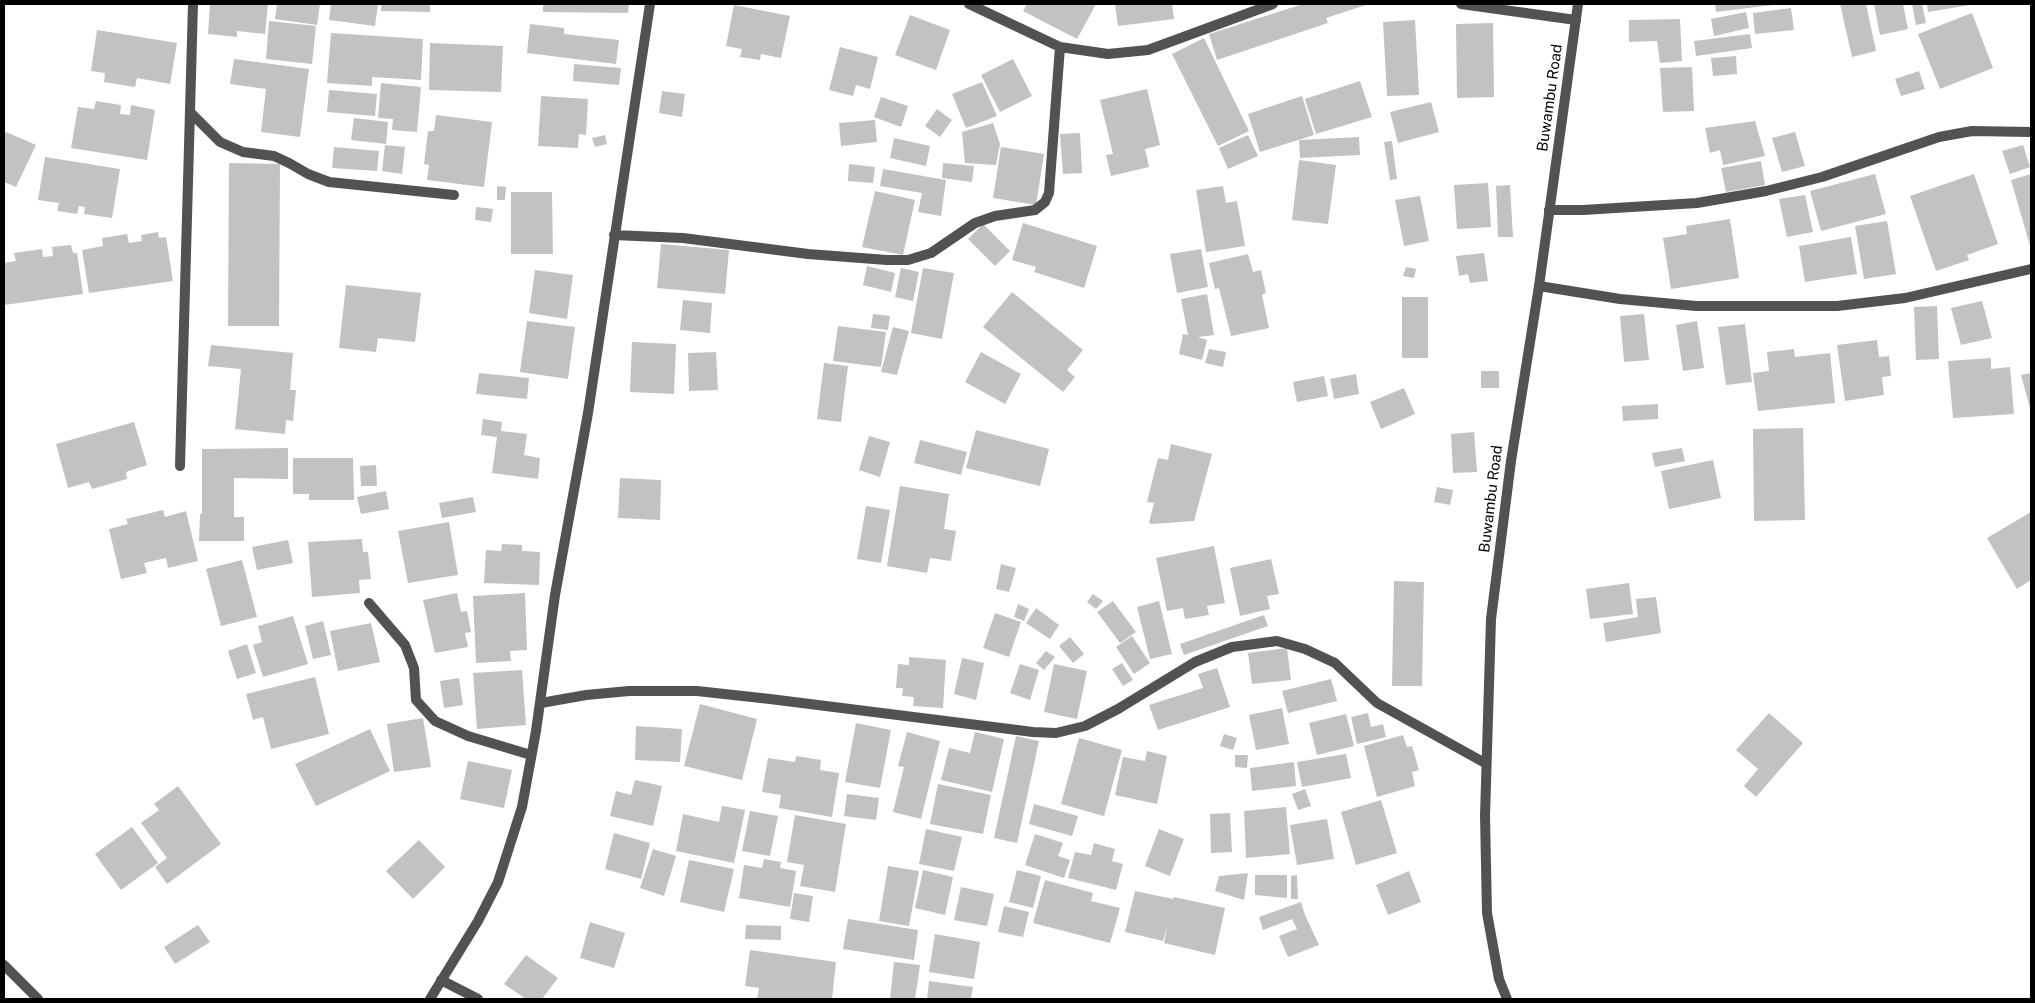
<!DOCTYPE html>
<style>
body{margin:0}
#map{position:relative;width:2035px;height:1003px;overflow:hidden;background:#fff;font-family:"Public Sans",sans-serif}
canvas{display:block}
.frame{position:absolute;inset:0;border:5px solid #000;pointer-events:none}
</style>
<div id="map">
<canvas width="2035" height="1003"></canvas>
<div class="frame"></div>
</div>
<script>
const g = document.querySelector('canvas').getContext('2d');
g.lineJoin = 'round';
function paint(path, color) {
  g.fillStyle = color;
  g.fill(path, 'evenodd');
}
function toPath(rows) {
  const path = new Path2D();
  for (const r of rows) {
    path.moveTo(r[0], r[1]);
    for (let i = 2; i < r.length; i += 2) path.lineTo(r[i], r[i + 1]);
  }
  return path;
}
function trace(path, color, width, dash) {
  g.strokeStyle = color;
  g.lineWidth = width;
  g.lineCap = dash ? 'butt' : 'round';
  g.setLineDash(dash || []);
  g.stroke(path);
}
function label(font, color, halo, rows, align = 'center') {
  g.font = font + ' "Public Sans",sans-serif';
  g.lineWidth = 5;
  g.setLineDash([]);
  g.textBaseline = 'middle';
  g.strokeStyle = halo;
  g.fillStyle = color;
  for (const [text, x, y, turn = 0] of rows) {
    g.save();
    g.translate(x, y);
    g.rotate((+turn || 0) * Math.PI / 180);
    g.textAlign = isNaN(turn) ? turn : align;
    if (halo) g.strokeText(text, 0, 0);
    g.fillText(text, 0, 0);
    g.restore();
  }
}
paint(toPath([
 [210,4,268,4,265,34,237,31,237,37,208,34],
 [277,4,320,4,317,25,275,19],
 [331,4,378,4,375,26,329,20],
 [381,4,430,4,430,12,381,11],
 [543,4,629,4,628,13,543,12],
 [1027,4,1096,4,1077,39,1023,11],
 [1115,4,1172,4,1174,19,1118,26],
 [1303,4,1365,4,1366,5,1326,18,1328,23,1217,60,1209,34],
 [1715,4,1773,4,1773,5,1716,12],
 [1840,4,1866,4,1876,51,1852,57],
 [1874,4,1903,4,1908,29,1880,35],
 [1912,4,1922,4,1926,23,1916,25],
 [1927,4,1969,4,1970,5,1928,12],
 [734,5,790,16,781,58,761,54,760,60,740,57,742,49,726,46],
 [1791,8,1794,30,1755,34,1753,13],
 [1746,12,1749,28,1714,36,1711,19],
 [1972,13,1993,68,1940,89,1918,34],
 [910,15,950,30,936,70,895,55],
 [1680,19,1682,61,1660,63,1657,41,1629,42,1629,20],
 [1415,20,1419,95,1387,96,1383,22],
 [269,21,316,26,312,64,266,59],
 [1493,23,1494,97,1457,98,1456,24],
 [530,24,564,28,564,34,619,40,616,64,527,53],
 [97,30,177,43,170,84,137,78,135,87,104,82,105,73,91,71],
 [331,33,423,39,421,80,372,77,372,86,327,83],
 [1750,34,1752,48,1696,56,1694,41],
 [1204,38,1249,131,1218,146,1172,54],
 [430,43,503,46,501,92,429,90],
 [840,47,878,57,870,89,856,85,853,96,829,90],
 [1736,56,1737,74,1713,76,1711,58],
 [234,59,309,69,300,137,261,132,266,89,230,84],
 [1013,59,1032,96,1000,112,981,75],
 [574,64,621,68,619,85,573,81],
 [1692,67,1694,111,1663,112,1660,68],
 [1919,71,1925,89,1901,96,1895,79],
 [1360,81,1372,117,1316,134,1305,99],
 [982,82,997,116,966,128,952,94],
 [381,83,421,87,417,132,392,130,393,119,378,118],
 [1147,89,1160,145,1145,149,1149,167,1111,176,1106,155,1113,154,1100,100],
 [329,90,377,94,375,116,327,112],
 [662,91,685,94,682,117,659,113],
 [541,96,588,99,586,135,579,134,578,148,538,146],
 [1302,96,1314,135,1260,152,1248,114],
 [881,97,908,106,901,127,874,117],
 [96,101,121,105,120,114,130,115,131,105,155,110,147,160,71,148,78,107,94,109],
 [1431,102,1439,132,1398,143,1390,112],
 [937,109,952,120,940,137,925,126],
 [436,115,492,122,484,187,427,180,429,165,424,164,428,131,434,131],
 [354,118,388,122,386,144,351,140],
 [875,120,877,142,841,146,839,123],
 [1755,121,1765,156,1723,165,1720,150,1710,153,1705,128],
 [993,123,1000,144,996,165,965,163,962,132],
 [6,132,36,145,16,187,4,182,4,136],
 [1795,132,1805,166,1782,172,1772,138],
 [1080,133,1082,173,1063,174,1060,134],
 [605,135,607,144,595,147,592,138],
 [1248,135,1258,156,1228,169,1219,148],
 [1359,137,1360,155,1300,158,1299,140],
 [894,138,930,146,926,166,890,158],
 [1392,141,1397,179,1390,180,1384,142],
 [385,145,405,147,402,174,382,171],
 [2023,145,2030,167,2010,174,2002,151],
 [334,147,379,151,377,171,332,168],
 [1001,147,1044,154,1036,205,993,198],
 [45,157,120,169,112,218,84,214,85,207,79,206,77,214,57,211,59,203,38,200],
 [1299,160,1336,165,1328,224,1292,220],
 [1761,161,1765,185,1726,192,1721,168],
 [229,163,280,164,279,326,228,326],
 [943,163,974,166,972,182,942,178],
 [849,164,875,167,873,183,848,181],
 [883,169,946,180,941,216,918,212,922,193,880,186],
 [1875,174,1886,214,1821,231,1810,191],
 [1974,174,1998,244,1967,255,1969,260,1936,271,1910,196],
 [2031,174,2031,249,2011,180],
 [1488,183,1491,227,1457,229,1454,185],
 [1510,185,1513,237,1498,237,1496,186],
 [497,186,506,187,505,200,497,200],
 [1223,186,1226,203,1237,201,1245,246,1206,252,1196,190],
 [875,191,915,200,903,255,862,247],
 [511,192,552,192,553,254,511,254],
 [1805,195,1813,232,1787,237,1779,199],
 [1420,196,1429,241,1404,246,1395,200],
 [476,207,493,209,491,222,475,220],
 [1730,219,1739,278,1671,289,1663,238,1687,234,1686,226],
 [1887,221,1896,274,1864,279,1855,226],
 [1023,223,1097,246,1084,288,1034,272,1036,267,1012,260],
 [983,224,1010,251,995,266,968,239],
 [158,232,159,238,166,237,173,281,89,293,82,250,103,246,102,238,127,234,129,243,142,241,141,235],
 [1851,237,1857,274,1805,282,1799,246],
 [661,244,729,250,725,294,657,288],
 [71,245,73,253,77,253,83,294,4,305,4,263,16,261,14,253,42,249,43,257,53,256,52,247],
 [1201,249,1208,287,1177,293,1170,254],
 [1484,253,1488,281,1470,283,1468,274,1459,276,1456,256],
 [1248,254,1253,272,1261,270,1266,293,1262,295,1269,328,1231,336,1219,288,1215,289,1209,263],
 [867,266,895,273,891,292,863,285],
 [1406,267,1416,269,1414,278,1403,276],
 [901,268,919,272,913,301,895,297],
 [923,268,954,273,942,339,911,333],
 [535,270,573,275,567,319,529,313],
 [346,285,421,293,415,342,378,338,376,352,339,348],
 [1012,292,1083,350,1067,370,1075,377,1063,392,983,327],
 [1207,294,1214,335,1198,337,1207,340,1202,360,1179,354,1183,334,1188,335,1181,299],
 [1402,297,1428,297,1428,358,1402,358],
 [683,300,712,303,710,333,680,330],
 [1982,301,1992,338,1961,345,1951,308],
 [1937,306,1939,359,1916,360,1914,307],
 [873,314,890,316,888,330,871,328],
 [1644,314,1649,360,1624,362,1620,316],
 [527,321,575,327,568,379,520,372],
 [1697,321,1704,368,1683,371,1676,325],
 [1745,324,1752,382,1726,385,1718,327],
 [838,326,886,332,881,367,833,361],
 [893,327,909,331,897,375,881,372],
 [1877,340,1879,357,1889,356,1891,376,1882,377,1884,395,1845,401,1837,345],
 [632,342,676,344,674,394,630,392],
 [211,345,293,353,290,390,296,390,293,421,286,420,285,434,235,429,241,369,208,366],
 [1209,349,1226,352,1223,367,1205,363],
 [1794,349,1795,357,1830,353,1835,403,1758,411,1753,373,1769,371,1767,352],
 [716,352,718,390,689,391,688,353],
 [981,352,1021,374,1005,404,965,382],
 [1991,358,1991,369,2010,367,2014,414,1953,418,1948,361],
 [824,363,848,366,841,422,817,419],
 [1481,371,1499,371,1499,388,1481,388],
 [479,373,529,378,527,399,476,394],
 [2031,373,2031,412,2021,375],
 [1356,374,1359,394,1334,399,1330,379],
 [1324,376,1328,396,1297,402,1293,382],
 [1404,388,1415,414,1381,429,1370,402],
 [1658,404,1658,419,1623,421,1622,406],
 [483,419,502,422,501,431,527,434,524,455,540,458,538,479,492,473,497,437,481,435],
 [134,422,147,465,126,472,127,479,92,489,89,482,68,488,56,444],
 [1803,428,1805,520,1754,521,1753,429],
 [976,430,1049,449,1040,486,966,468],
 [1474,432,1477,472,1453,473,1451,434],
 [869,436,890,442,880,477,859,470],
 [920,440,967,452,961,475,914,463],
 [1171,444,1212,454,1194,521,1152,524,1149,523,1154,503,1147,502,1158,458,1168,460],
 [288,448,288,479,234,478,234,517,244,517,244,541,199,541,200,514,202,514,202,449],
 [1682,448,1685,461,1655,467,1652,453],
 [293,458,353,458,354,500,309,500,309,494,293,494],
 [1713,460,1721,498,1669,509,1661,471],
 [376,465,377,486,361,486,360,466],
 [620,478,661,480,660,520,618,518],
 [900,486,949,494,944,529,956,531,951,561,930,558,927,573,887,566],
 [1437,487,1453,490,1450,505,1434,502],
 [386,491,389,509,361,514,357,497],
 [473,497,476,512,442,518,439,503],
 [866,506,890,510,881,563,857,559],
 [163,510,165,517,186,511,198,561,168,568,166,558,144,563,147,573,121,579,109,529,128,524,126,519],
 [2031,512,2031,580,2017,589,1987,538],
 [449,522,458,575,408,583,398,531],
 [362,539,363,552,368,552,371,579,359,580,360,593,312,597,308,542],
 [288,540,293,563,257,570,252,547],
 [502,544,522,545,522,551,540,552,539,585,484,583,486,550,501,551],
 [1214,546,1225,603,1207,606,1209,615,1185,619,1183,608,1167,611,1156,558],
 [1271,559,1279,594,1267,596,1270,609,1240,616,1230,568],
 [242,560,257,617,221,626,206,569],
 [1001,564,1016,568,1009,592,996,589],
 [1394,581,1424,582,1422,686,1392,686],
 [1629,583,1633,614,1590,619,1586,589],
 [457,593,461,612,467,611,471,632,465,633,468,647,435,653,423,600],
 [525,593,527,650,510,651,511,661,476,663,473,596],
 [1093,594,1103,601,1096,609,1087,602],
 [1656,597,1661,633,1606,642,1603,623,1638,617,1636,599],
 [1113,601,1136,632,1120,643,1097,612],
 [1159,601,1172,654,1150,659,1137,607],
 [1018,604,1029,609,1024,621,1014,617],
 [1036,608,1059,625,1050,639,1026,623],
 [995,613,1021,622,1009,657,983,648],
 [1264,615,1268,626,1184,655,1180,644],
 [293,616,308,664,263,677,253,645,262,642,258,626],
 [323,621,331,655,313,659,305,626],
 [371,623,380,662,338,671,330,631],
 [1132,636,1150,663,1134,674,1116,647],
 [1070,637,1084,654,1073,663,1059,646],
 [247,644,256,673,237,679,228,651],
 [1287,648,1291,680,1252,684,1248,653],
 [1046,651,1055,657,1044,670,1036,663],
 [909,657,946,660,943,708,913,706,914,697,902,696,903,688,896,688,898,664,909,665],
 [962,658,984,663,976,700,954,694],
 [1122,663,1133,680,1123,686,1112,669],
 [1020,664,1039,670,1030,700,1010,693],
 [1054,664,1087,671,1077,719,1044,712],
 [1217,668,1230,707,1158,730,1149,705,1203,688,1198,674],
 [522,670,526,725,477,729,473,673],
 [315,677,329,734,271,749,263,717,253,720,246,694],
 [459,678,463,705,444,708,440,681],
 [1331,679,1337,701,1288,713,1282,691],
 [700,704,757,719,742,780,684,766],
 [1282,708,1289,744,1256,750,1249,715],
 [1368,713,1371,727,1383,724,1386,737,1357,744,1351,717],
 [1769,713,1803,743,1756,797,1744,786,1758,769,1736,750],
 [1346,714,1354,746,1317,755,1309,723],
 [423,718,431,767,394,772,387,724],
 [856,723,891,730,880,788,845,782],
 [636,726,682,729,680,762,635,760],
 [370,729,390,771,316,806,295,764],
 [907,732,940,741,921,819,893,812,904,767,898,766],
 [975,732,1004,739,992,792,941,780,949,748,970,753],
 [1224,734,1237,738,1233,750,1220,746],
 [1403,735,1407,747,1412,746,1419,770,1412,772,1415,786,1377,797,1364,746],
 [1016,736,1039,741,1017,843,994,838],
 [1079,738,1122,750,1104,816,1061,804],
 [1147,751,1167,756,1157,804,1115,795,1123,757,1145,761],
 [1346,754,1351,778,1302,787,1297,762],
 [1235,755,1248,755,1247,768,1235,767],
 [796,756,821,760,820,770,839,773,832,817,779,808,781,795,762,792,768,758,795,762],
 [468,761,512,770,504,808,460,799],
 [1294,762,1296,786,1252,791,1250,768],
 [635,780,662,786,653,826,610,816,616,791,631,795],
 [938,784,991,795,983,834,930,824],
 [178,786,221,844,167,884,155,867,167,858,141,823,159,810,154,804],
 [1305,789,1311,806,1298,810,1292,794],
 [847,794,879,798,876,820,844,816],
 [1381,800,1397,853,1356,865,1341,812],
 [1034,804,1078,816,1072,836,1029,824],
 [722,806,745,810,734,863,676,851,683,814,719,822],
 [1286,807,1290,854,1246,858,1244,811],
 [750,811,778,816,770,856,742,851],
 [1230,813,1232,852,1211,853,1210,814],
 [795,815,846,824,835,892,800,886,804,865,787,862],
 [1327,819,1334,859,1297,865,1290,825],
 [132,827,158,863,121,890,95,854],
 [926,829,962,837,954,871,919,864],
 [1159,829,1184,839,1170,876,1145,866],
 [614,833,650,843,641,879,605,869],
 [1035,834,1063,843,1058,856,1070,860,1064,878,1025,865],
 [419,840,445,867,413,899,386,871],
 [1094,843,1115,849,1112,861,1123,864,1116,890,1068,878,1075,852,1091,855],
 [653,849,676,856,664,896,640,888],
 [764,859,781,862,780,868,796,871,790,907,739,898,744,865,762,868],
 [689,860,734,869,724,912,680,902],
 [888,866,919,871,909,926,879,921],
 [923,870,953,877,945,915,915,908],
 [1017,870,1041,876,1033,908,1009,902],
 [1409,871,1421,902,1388,915,1376,885],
 [1248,873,1244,900,1215,891,1219,876],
 [1255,875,1287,875,1287,898,1255,895],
 [1297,875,1298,899,1291,899,1291,876],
 [1045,880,1093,893,1091,901,1120,908,1110,943,1033,923],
 [961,887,994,894,987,926,954,920],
 [1135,891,1173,899,1174,897,1225,908,1215,955,1164,943,1167,927,1163,941,1125,932],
 [794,893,813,896,809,922,790,919],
 [1301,902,1305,915,1319,945,1288,957,1279,936,1297,929,1292,919,1263,930,1259,917],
 [1004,906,1029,912,1023,937,998,932],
 [848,919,918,930,914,960,843,949],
 [590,922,625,933,614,968,580,958],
 [198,925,210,942,175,964,164,947],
 [746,925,781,926,781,940,745,939],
 [935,934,980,942,974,979,929,972],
 [750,950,836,962,832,999,757,999,759,988,745,986],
 [526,955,558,978,542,999,526,999,504,984],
 [894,962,920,965,915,999,890,999],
 [929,981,973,987,971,999,927,999]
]), '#c2c2c2');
trace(toPath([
 [969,4,1060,47,1108,54,1148,50,1273,4],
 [1461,4,1576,20],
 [190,112,220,142,243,152,274,156,289,163,308,174,329,182,454,195],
 [1549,210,1583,210,1697,203,1766,191,1822,177,1939,137,1972,131,2031,132],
 [614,235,683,238,808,254,887,260,908,260,931,253,975,223,995,216,1035,210,1045,202,1049,193,1060,47],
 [1539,286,1620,299,1696,306,1837,306,1905,298,2031,269],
 [180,466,193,4],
 [369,603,405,645,414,668,416,700,435,721,468,736,531,755],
 [541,703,586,695,629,691,697,691,770,699,1033,732,1056,733,1085,726,1118,709,1195,662,1232,647,1277,641,1305,649,1335,663,1377,703,1485,763],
 [4,965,38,999],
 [441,980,478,999],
 [430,999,478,921,498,882,522,807,536,731,555,595,588,413,650,4]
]), '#525252', 10);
trace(toPath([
 [1507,999,1499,979,1487,913,1485,816,1491,619,1511,461,1539,286,1578,4]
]), '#525252', 10);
label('15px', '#000', '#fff', [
 ["Buwambu Road",1550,98,-82],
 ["Buwambu Road",1491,499,-83]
]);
</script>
